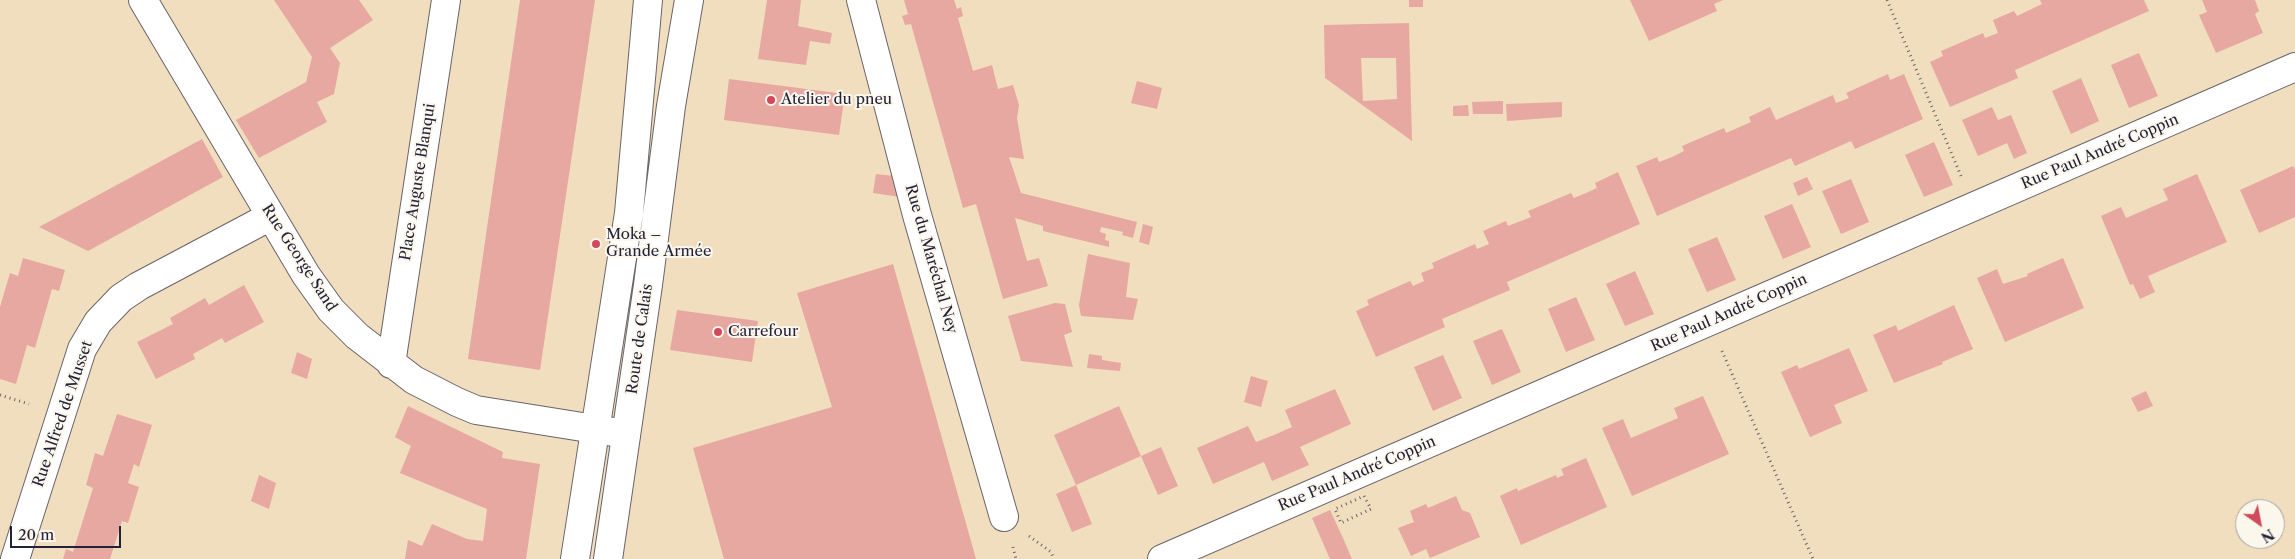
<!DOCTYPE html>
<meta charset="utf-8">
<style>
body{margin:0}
#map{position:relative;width:2295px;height:559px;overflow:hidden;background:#f1debf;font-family:"Libre Caslon Text",serif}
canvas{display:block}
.north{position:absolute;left:2235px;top:499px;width:50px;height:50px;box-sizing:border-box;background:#fbf7ec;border:1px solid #a4a2a5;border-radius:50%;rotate:147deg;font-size:14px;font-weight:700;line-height:20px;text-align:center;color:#22223b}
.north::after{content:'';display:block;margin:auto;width:18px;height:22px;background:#d1495b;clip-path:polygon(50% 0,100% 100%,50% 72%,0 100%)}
.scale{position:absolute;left:10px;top:526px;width:111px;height:22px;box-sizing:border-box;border:2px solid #22223b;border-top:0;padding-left:6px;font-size:15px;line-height:18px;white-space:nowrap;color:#22223b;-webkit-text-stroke:4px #fbf7ec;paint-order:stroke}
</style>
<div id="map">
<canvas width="2295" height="559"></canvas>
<div class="north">N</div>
<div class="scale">20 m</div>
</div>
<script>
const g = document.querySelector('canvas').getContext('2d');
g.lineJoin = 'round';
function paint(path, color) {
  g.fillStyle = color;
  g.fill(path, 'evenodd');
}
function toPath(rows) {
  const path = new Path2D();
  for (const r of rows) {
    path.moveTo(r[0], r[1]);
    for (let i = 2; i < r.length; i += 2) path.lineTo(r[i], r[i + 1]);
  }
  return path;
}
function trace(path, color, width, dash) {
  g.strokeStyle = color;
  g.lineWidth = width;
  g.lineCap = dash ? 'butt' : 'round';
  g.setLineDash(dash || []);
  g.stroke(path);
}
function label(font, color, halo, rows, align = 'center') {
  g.font = font + ' "Libre Caslon Text",serif';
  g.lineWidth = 4;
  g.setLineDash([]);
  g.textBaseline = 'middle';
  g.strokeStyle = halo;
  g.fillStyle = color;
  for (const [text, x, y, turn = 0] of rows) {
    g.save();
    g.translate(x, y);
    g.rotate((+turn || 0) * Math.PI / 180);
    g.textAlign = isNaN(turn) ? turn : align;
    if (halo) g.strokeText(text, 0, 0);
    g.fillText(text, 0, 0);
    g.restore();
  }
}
paint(toPath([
 [274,0,359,0,373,20,330,48,340,63,334,94,317,102,327,122,259,158,236,120,306,82,312,57],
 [520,0,595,0,540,370,468,359],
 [767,0,801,0,798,26,832,33,830,44,810,41,806,65,758,59],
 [904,0,954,0,957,9,961,7,963,16,958,18,973,71,992,65,998,89,1013,85,1019,105,1017,118,1024,159,1009,157,1021,193,1137,222,1133,238,1122,235,1123,232,1101,227,1100,232,1106,234,1105,240,1109,241,1109,247,1043,231,1043,226,1015,218,1027,261,1039,258,1048,286,1003,299,976,204,963,208,911,24,905,25,902,16,908,14],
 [1409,0,1423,0,1423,7,1409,7],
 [1630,0,1723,0,1714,4,1717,11,1649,41],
 [2040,0,2144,0,2149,11,2015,70,2018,78,1950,107,1930,62,1943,56,1941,51,1983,33,1985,38,1998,33,1993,20,2014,11,2017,16,2042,4],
 [2202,0,2255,0,2259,11,2255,14,2263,33,2216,53,2199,15,2207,12],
 [1409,23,1412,141,1325,78,1324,25],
 [1361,58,1396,58,1397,99,1363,101],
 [2139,53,2158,96,2129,108,2111,65],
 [1888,74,1890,80,1904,74,1923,119,1855,149,1851,141,1795,166,1791,158,1657,216,1636,166,1657,157,1659,162,1672,157,1684,151,1682,146,1724,128,1726,133,1751,122,1749,117,1770,107,1776,120,1833,95,1836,103,1849,98,1846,93],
 [2081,78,2099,121,2071,134,2052,91],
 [729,79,845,94,839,135,724,120],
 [1137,81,1162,88,1157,109,1131,103],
 [1503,101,1503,114,1473,114,1472,102],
 [1562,102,1562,117,1507,121,1506,104],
 [1468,105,1469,116,1453,116,1453,106],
 [1992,107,1998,120,2011,115,2027,153,2014,159,2007,143,1978,156,1962,120],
 [202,139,223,177,88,251,39,227],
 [1934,142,1953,185,1924,197,1905,155],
 [2293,166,2295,170,2295,217,2259,233,2240,190],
 [1618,172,1640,224,1507,282,1510,290,1442,319,1445,327,1376,357,1356,311,1369,305,1367,300,1410,281,1413,286,1424,281,1421,273,1434,268,1432,263,1475,244,1477,249,1489,244,1483,231,1506,221,1508,226,1531,217,1528,211,1571,193,1574,198,1586,193,1597,188,1595,183],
 [876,174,894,176,900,197,873,193],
 [2197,174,2227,242,2148,276,2155,292,2140,299,2133,284,2130,285,2101,216,2121,207,2126,218,2168,200,2163,189],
 [1807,177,1813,189,1798,196,1793,183],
 [1851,179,1869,222,1841,234,1822,191],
 [1792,204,1811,247,1783,259,1764,216],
 [1143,224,1153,227,1149,245,1139,242],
 [1717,237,1736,280,1707,292,1688,249],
 [1088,254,1130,263,1126,297,1138,299,1133,320,1081,316,1079,305],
 [23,258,65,270,59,291,52,289,35,348,27,345,16,384,0,379,0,307,10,273,18,276],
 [2063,258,2084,308,2005,342,1977,278,1997,269,2003,284,2028,276,2027,274],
 [893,264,976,559,724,559,693,448,832,407,797,293],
 [1635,271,1654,314,1625,326,1606,284],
 [244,285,264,322,225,343,222,338,193,354,195,359,156,379,137,342,173,324,170,318,205,298,209,305],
 [1576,297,1595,340,1566,352,1548,309],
 [1055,303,1065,304,1072,332,1064,335,1073,367,1021,361,1008,316],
 [1954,305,1973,349,1942,362,1943,364,1894,383,1873,335,1896,325,1898,331],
 [677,310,758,321,752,362,670,350],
 [1502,329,1521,372,1492,385,1473,341],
 [1849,348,1868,391,1834,405,1842,423,1810,437,1781,372,1797,365,1799,369],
 [297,352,312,359,307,379,291,373],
 [1089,354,1102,356,1102,360,1121,363,1120,371,1087,368],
 [1443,355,1462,398,1433,411,1414,367],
 [1251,376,1268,381,1261,407,1244,402],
 [1335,389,1351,424,1300,447,1309,465,1272,481,1264,462,1213,484,1197,448,1248,426,1256,442,1274,435,1292,427,1285,410],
 [2146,391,2153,406,2138,412,2131,398],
 [1703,396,1729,454,1632,496,1602,428,1623,419,1631,438,1678,418,1674,408],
 [408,406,503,452,502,458,540,464,526,559,405,559,408,540,422,546,432,524,467,539,483,541,487,509,400,473,411,446,395,437],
 [1119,406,1141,456,1076,485,1054,435],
 [117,414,152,425,139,467,134,464,128,483,139,487,128,523,122,521,110,559,63,559,66,549,73,552,93,488,86,485,95,453,103,456],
 [1161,447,1178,486,1158,495,1141,456],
 [1586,458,1607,507,1521,545,1500,496,1517,488,1518,491,1556,475,1557,478,1564,475,1561,469],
 [259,475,276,483,269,509,251,501],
 [1076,485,1092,524,1072,532,1056,494],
 [1456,496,1462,510,1470,513,1480,537,1430,558,1426,549,1411,556,1398,528,1414,522,1410,511,1426,504,1428,508],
 [1330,510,1343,538,1352,559,1330,559,1312,518]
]), '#e6a8a0');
const street = toPath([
 [143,0,306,275,331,310,357,336,414,380,457,402,476,410,626,434],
 [861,0,917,215,1004,517],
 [391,364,446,0],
 [15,559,82,349,98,322,121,298,139,286,271,216],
 [1162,559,2295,67]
]);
const secondary = toPath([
 [575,559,629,213,648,0],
 [608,559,648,285,671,106,689,0]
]);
trace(street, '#6a6469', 30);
trace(secondary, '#6a6469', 30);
trace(toPath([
 [1887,0,1961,176],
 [1722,351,1813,559],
 [0,395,29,404],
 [1364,496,1371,509,1341,523,1335,509,1364,496],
 [1029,536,1051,552,1054,559],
 [1013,547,1016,559]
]), '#6a6469', 3, [1, 4]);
trace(street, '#fff', 28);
trace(secondary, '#fff', 28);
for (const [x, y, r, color] of [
 [771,100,5,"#d1495b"],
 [596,244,5,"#d1495b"],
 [718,332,5,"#d1495b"]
]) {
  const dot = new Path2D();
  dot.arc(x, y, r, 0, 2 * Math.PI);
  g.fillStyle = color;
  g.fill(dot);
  trace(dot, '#fbf7ec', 2);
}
label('15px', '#22223b', '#fbf7ec', [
 ["Atelier du pneu",781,100],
 ["Moka –",606,235],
 ["Grande Armée",606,252],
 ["Carrefour",728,332]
], 'left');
label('15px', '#22223b', '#fbf7ec', [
 ["Rue Paul André Coppin",2100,152,-23],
 ["Place Auguste Blanqui",418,182,-81],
 ["Rue George Sand",299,258,57],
 ["Rue du Maréchal Ney",931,259,74],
 ["Rue Paul André Coppin",1729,313,-24],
 ["Route de Calais",640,339,-82],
 ["Rue Alfred de Musset",63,414,-71],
 ["Rue Paul André Coppin",1357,474,-23]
]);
</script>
